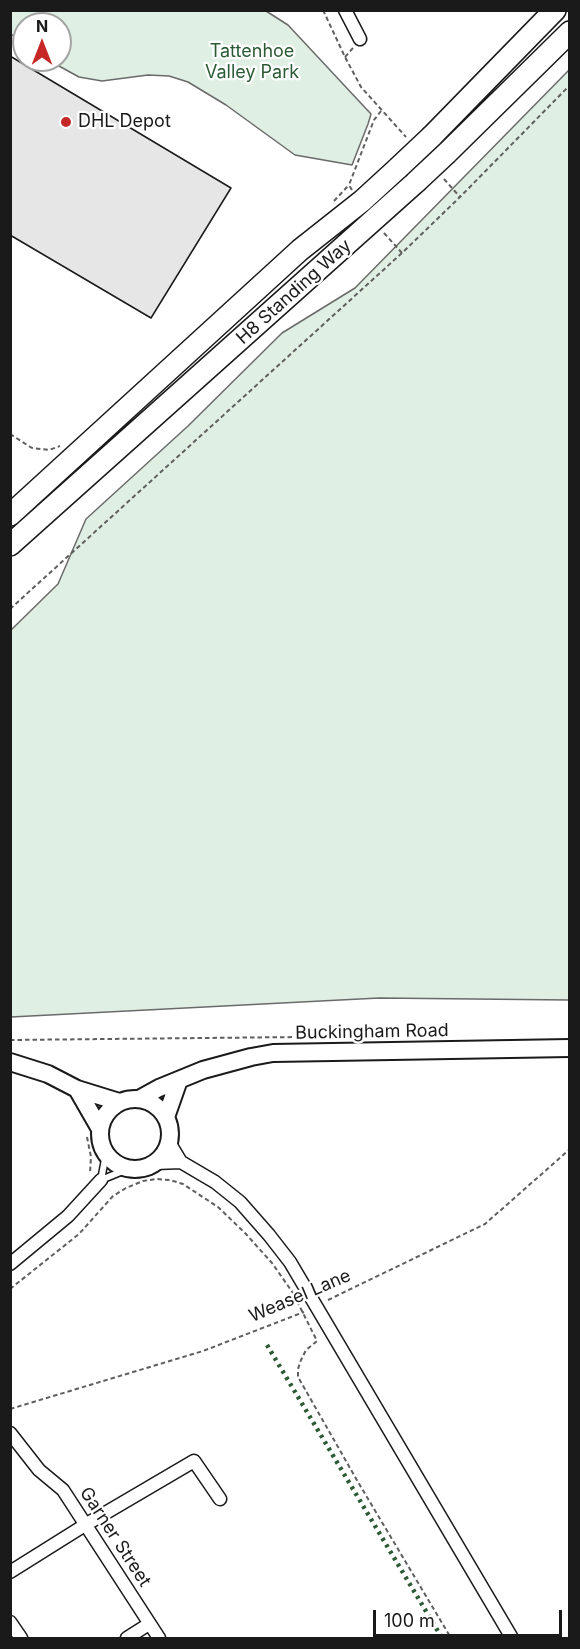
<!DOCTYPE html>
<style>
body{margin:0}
#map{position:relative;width:580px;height:1649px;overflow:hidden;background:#fff;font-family:Inter,sans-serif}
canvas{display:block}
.frame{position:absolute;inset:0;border:12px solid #1a1a1a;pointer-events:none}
.north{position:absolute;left:12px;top:12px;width:60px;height:60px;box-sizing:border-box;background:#fff;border:2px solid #a3a3a3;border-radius:50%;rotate:0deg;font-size:16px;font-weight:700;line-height:24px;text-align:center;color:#1a1a1a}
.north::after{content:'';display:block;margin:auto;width:21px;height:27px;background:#c62828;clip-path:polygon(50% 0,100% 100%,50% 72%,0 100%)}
.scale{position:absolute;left:373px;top:1610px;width:189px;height:27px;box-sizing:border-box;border:3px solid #1a1a1a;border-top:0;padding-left:8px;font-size:18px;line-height:21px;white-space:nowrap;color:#1a1a1a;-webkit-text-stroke:4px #fff;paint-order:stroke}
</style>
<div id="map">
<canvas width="580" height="1649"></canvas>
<div class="frame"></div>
<div class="north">N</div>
<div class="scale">100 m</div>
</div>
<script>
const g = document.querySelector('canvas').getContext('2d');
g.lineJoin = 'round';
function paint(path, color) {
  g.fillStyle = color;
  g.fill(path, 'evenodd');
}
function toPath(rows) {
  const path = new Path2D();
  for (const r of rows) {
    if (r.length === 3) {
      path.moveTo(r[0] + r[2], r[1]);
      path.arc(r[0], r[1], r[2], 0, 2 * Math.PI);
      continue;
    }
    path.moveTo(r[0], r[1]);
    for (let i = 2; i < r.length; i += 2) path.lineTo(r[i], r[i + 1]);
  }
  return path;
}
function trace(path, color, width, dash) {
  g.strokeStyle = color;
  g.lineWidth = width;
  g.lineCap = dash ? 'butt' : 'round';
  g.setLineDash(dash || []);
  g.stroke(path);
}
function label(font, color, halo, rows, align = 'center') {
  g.font = font + ' Inter,sans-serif';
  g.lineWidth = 4.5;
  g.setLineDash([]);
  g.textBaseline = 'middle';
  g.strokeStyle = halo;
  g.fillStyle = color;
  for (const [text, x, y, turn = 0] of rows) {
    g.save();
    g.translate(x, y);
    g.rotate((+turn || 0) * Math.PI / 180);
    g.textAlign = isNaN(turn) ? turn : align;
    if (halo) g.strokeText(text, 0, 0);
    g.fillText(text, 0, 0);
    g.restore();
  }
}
const green = toPath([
 [11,10,266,11,288,25,371,114,368,124,352,165,295,155,226,105,188,82,169,76,148,75,102,81,79,77,48,60,60,60,60,24,24,24,24,44,11,34,11,10],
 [569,70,569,1000,379,998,11,1017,11,630,58,584,86,519,188,426,282,333,355,288,569,70]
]);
paint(green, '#e0efe3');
trace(green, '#6a6a6a', 1.5);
const building = toPath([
 [10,56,231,188,151,318,10,235,10,56]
]);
paint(building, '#e6e6e6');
trace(building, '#1a1a1a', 1.5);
const lane = toPath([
 [101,1180,130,1168],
 [101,1180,106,1154]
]);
const street = toPath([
 [345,10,360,39],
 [169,1142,181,1162],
 [155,1163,181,1162,215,1182,240,1202,269,1235,290,1262,316,1306,512,1638],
 [10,1264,68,1216,101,1180],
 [10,1433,39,1470,63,1490,159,1638],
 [10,1572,85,1525,194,1461,220,1499],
 [10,1622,21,1638],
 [127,1638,149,1624]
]);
const secondary = toPath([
 [10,1062,48,1074,77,1089,119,1102],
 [77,1089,100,1129],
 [135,1134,35],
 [139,1099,159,1088,203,1070,251,1057,273,1053,570,1048],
 [166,1117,179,1080]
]);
const highway = toPath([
 [432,136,555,10],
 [447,153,570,32],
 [10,515,300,250,362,201,398,168],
 [10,545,416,182]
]);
trace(lane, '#1a1a1a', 9);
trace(street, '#1a1a1a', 15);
trace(secondary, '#1a1a1a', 20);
trace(highway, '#1a1a1a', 24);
trace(toPath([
 [323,10,345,57,361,87,406,137],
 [345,57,353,48],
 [444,179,460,197],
 [352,190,349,185,374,120,381,111],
 [334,201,349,185],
 [384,233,402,253],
 [10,434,32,448,49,450,60,446],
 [10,609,402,253,460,197,570,85],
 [10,1040,300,1037],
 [87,1137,91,1157,90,1173],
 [10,1289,79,1234,113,1196,126,1188,143,1181,156,1179,170,1180,183,1184,218,1207,245,1233,272,1263,293,1293],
 [328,1300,485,1224,570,1149],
 [297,1301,317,1341,306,1350,301,1360,298,1369,298,1377,358,1482,451,1638],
 [10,1409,203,1351,304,1312]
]), '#5f5f5f', 2, [4.5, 3]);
trace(lane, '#fff', 6);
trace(street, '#fff', 12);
trace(secondary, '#fff', 16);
trace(highway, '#fff', 21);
const highwayBridge = toPath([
 [398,168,432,136],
 [416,182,447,153]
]);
trace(highwayBridge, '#1a1a1a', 24, []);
trace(highwayBridge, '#fff', 21);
trace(toPath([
 [267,1345,442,1638]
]), '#2b5a34', 4.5, [3, 4.5]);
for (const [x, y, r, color] of [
 [66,122,6,"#c62828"]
]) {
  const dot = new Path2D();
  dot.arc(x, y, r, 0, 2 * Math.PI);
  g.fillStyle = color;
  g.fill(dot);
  trace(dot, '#fff', 2);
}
label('18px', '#2b5a34', '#fff', [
 ["Tattenhoe",252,52],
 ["Valley Park",252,73]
]);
label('18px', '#1a1a1a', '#fff', [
 ["DHL Depot",78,122]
], 'left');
label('18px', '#1a1a1a', '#fff', [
 ["H8 Standing Way",294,292,-42],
 ["Buckingham Road",372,1032,-1],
 ["Weasel Lane",300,1296,-23],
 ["Garner Street",115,1537,57]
]);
</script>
